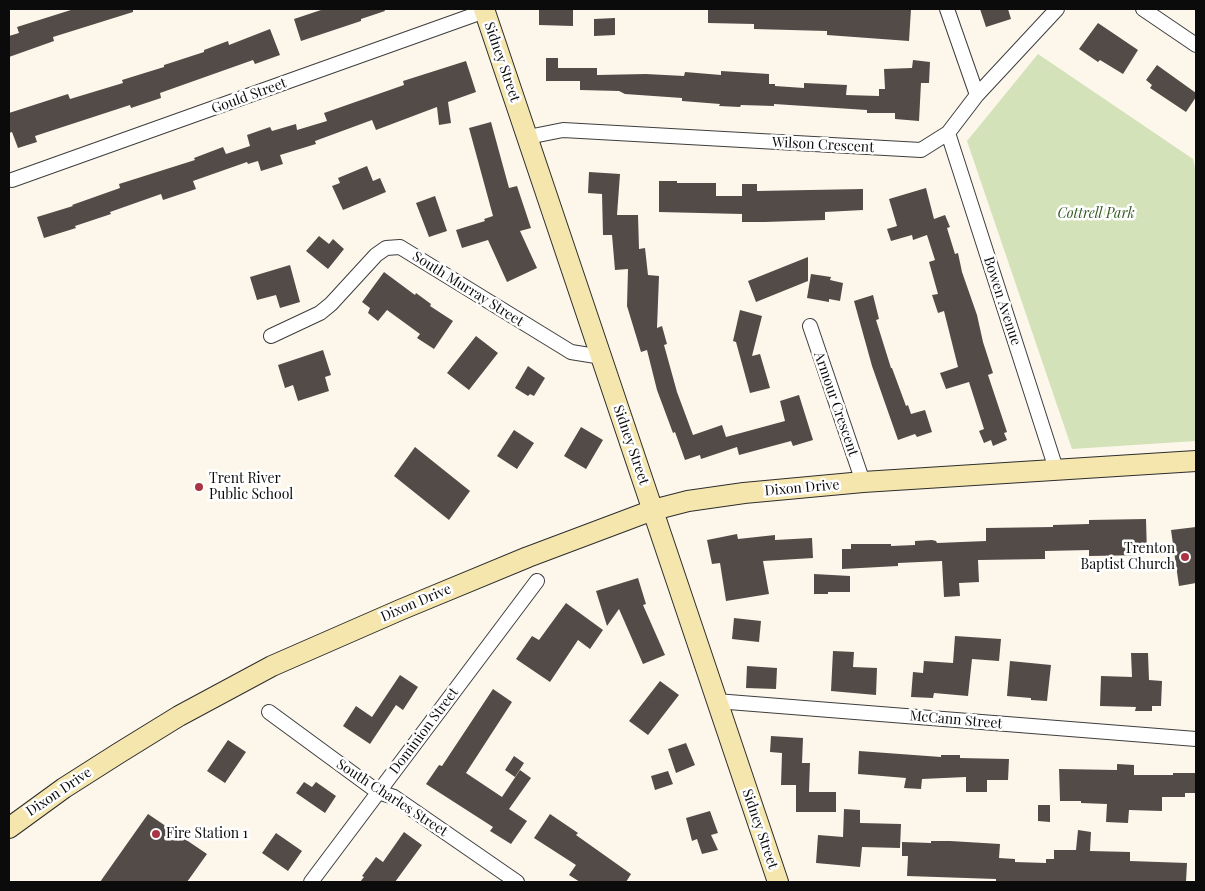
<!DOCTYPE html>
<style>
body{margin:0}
#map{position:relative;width:1205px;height:891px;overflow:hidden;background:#fdf7eb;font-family:"Playfair Display",serif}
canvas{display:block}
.frame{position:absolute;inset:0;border:10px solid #0b0b0b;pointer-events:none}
</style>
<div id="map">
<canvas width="1205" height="891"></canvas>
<div class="frame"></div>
</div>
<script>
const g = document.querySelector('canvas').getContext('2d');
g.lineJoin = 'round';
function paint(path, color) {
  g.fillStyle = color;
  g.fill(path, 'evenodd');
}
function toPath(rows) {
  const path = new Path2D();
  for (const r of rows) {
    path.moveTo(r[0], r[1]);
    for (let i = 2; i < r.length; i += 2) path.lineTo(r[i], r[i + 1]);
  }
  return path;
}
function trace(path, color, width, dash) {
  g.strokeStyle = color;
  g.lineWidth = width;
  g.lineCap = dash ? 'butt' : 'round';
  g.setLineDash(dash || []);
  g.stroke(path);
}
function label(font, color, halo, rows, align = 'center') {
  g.font = font + ' "Playfair Display",serif';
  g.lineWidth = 5;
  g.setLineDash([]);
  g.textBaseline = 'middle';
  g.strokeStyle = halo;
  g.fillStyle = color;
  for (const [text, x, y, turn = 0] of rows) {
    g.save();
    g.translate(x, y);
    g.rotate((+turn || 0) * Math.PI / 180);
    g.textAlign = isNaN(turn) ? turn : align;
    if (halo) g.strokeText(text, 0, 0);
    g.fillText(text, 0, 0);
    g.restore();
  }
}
paint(toPath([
 [1038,54,1193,159,1196,173,1196,441,1072,449,967,141]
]), '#d3e2b9');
paint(toPath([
 [74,9,133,9,133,12,53,37,54,41,9,57,9,36,19,33,17,27],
 [324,9,384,9,385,11,361,19,361,21,301,41,294,19],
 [539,9,573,9,573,26,539,25],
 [708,9,911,9,909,41,827,35,827,31,754,29,754,24,708,23],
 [980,9,1008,9,1011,19,986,27],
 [615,18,615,35,594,36,594,19],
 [1098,23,1138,50,1123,74,1100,60,1098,62,1079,49],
 [270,29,280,55,255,64,253,60,160,93,161,98,131,108,130,105,35,136,37,142,18,148,12,132,9,133,9,113,68,94,70,99,123,83,122,80,164,67,164,65,204,52,204,50,228,41,229,45],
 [546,58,558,58,558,68,597,68,597,75,646,74,684,76,685,72,721,75,721,71,769,74,769,84,775,84,775,86,804,88,804,83,847,85,846,95,879,96,879,89,885,89,884,69,912,68,913,60,930,62,929,83,921,83,919,121,895,119,895,113,867,113,867,110,774,104,774,106,741,105,740,107,719,106,720,104,682,101,682,98,625,94,619,91,580,90,580,81,546,81],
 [466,61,476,92,448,102,451,123,439,125,437,107,376,130,372,120,315,141,316,144,280,155,283,164,261,171,258,161,248,164,247,162,193,181,196,189,163,200,161,194,110,212,111,214,75,226,76,228,44,238,37,217,73,206,72,205,120,188,119,184,195,160,194,158,223,147,226,154,250,146,247,135,270,127,272,131,296,124,297,130,327,121,324,113,404,85,403,81],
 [1157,65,1196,93,1196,97,1186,112,1150,88,1152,85,1146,80],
 [491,122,509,188,517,186,531,228,520,231,537,268,507,282,488,240,462,248,456,230,485,221,484,219,493,216,469,128],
 [367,166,373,181,380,178,386,192,343,210,332,186,340,183,338,178],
 [589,172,620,174,617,215,638,215,639,249,645,248,648,275,659,276,657,328,662,326,667,344,664,345,677,392,693,435,722,425,726,437,785,421,780,401,799,395,813,440,793,446,791,441,739,455,737,447,701,459,700,455,685,460,675,432,673,433,657,390,647,350,641,352,627,306,628,269,615,270,612,235,603,235,602,194,588,193],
 [659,181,677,181,677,183,716,183,716,196,742,196,742,184,757,184,757,191,863,189,863,210,825,212,825,220,765,222,742,222,742,214,659,212],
 [926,188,934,219,945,215,950,227,947,228,955,254,958,253,962,272,977,315,983,342,993,373,988,375,1007,432,1004,433,1007,440,993,446,991,440,984,443,979,431,984,429,969,382,946,389,940,373,958,367,944,311,938,313,932,295,938,294,929,262,935,260,927,235,913,240,912,235,891,241,887,229,897,226,889,199],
 [435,196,447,231,429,237,416,203],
 [319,236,329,244,333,239,344,249,328,269,306,251],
 [808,257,808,281,756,302,748,281],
 [290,265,300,302,280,308,276,295,257,300,250,277],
 [384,272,415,295,416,293,431,304,430,306,453,321,434,349,417,338,420,334,387,310,378,321,368,313,370,308,362,302],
 [811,274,831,277,830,280,843,283,840,301,829,299,829,302,807,298],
 [873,295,879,319,876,320,891,368,892,368,906,406,908,405,911,414,925,410,932,432,917,437,915,434,898,440,872,366,854,301],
 [740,310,762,316,752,356,760,354,770,388,750,393,736,342,733,341],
 [476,336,498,353,469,390,447,373],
 [323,350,331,375,325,377,329,391,298,401,293,385,285,388,278,365],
 [528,366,545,378,534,396,530,394,528,396,515,388],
 [581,427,603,440,586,469,564,456],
 [514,430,534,443,517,469,497,456],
 [415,447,470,491,449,520,394,476],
 [1146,519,1147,555,1089,556,1089,550,1045,551,1045,559,978,560,979,582,959,583,960,596,944,597,942,561,898,563,898,566,842,569,842,549,851,549,851,544,891,544,891,546,915,545,915,541,932,540,936,541,937,543,986,541,986,528,1053,527,1053,525,1089,524,1089,520],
 [1196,527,1196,583,1179,586,1171,530],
 [737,534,738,539,775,535,775,540,812,538,813,558,763,561,769,594,726,601,720,563,712,564,707,540],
 [814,574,850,576,850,592,828,592,828,594,814,594],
 [638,578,646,604,643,605,665,655,643,664,619,609,607,626,596,591],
 [566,603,603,630,590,649,578,640,550,682,516,659,532,636,539,640],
 [734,618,761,621,759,642,732,639],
 [955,636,1001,639,999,661,972,659,968,696,934,693,933,698,911,697,913,672,923,673,924,661,953,663],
 [833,651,854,652,853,667,877,668,876,695,831,691],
 [1131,653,1148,653,1149,680,1162,681,1161,706,1152,706,1152,711,1135,711,1136,707,1100,706,1101,676,1132,677],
 [1010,661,1051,665,1047,701,1031,700,1031,698,1007,696],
 [747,666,777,668,776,689,746,688],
 [400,675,418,687,403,710,396,705,370,744,343,726,356,706,372,717],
 [660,681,679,695,648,735,629,721],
 [493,689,512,702,466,773,502,797,520,770,531,778,509,809,527,821,511,844,490,831,493,827,426,784,439,765,442,766],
 [771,736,803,738,802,763,810,763,809,792,836,792,836,812,796,812,796,785,781,785,782,753,770,752],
 [228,740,246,752,225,783,207,771],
 [686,743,695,765,676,773,668,749],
 [859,751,941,757,941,755,960,755,960,758,1009,759,1008,780,987,780,987,792,966,792,966,777,922,779,921,789,904,788,906,778,858,774],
 [514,756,524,763,515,777,505,770],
 [1117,764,1134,765,1134,775,1173,775,1173,773,1196,773,1196,793,1185,793,1185,797,1162,797,1162,811,1129,810,1128,823,1106,822,1107,804,1081,803,1081,801,1060,801,1059,769,1117,770],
 [668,771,673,784,655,790,651,776],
 [304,782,312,787,316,782,336,796,325,813,296,793],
 [1038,805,1050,805,1050,822,1038,821],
 [844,809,860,810,860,823,901,824,900,848,862,847,860,867,816,863,818,835,843,837],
 [710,811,718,833,711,835,718,850,702,854,697,839,692,841,686,818],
 [148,814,207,854,187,882,100,882],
 [550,814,578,833,576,835,631,874,626,882,580,882,569,875,576,865,534,838],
 [1078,830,1091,832,1090,851,1130,852,1130,861,1187,863,1186,882,1071,881,1071,882,1026,882,996,881,996,879,907,876,908,856,902,856,902,842,931,843,931,841,950,841,1000,844,999,858,1015,859,1015,862,1046,863,1046,859,1054,859,1054,850,1076,850],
 [404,832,422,845,395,882,360,882,364,877,362,876,376,857,383,862],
 [276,833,302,851,288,871,262,853]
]), '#524b48');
const street = toPath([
 [947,9,977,95],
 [1143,9,1196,45],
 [948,133,1056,469],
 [528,137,563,130,921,150,948,133,977,95,1057,9],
 [12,180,485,11],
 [810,326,863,482],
 [271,336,320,313,331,304,376,255,386,248,400,247,571,352,602,357],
 [716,701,1196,739],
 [269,712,378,792,394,797,517,882],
 [311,882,537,581]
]);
const secondary = toPath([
 [484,9,778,882],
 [9,828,64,788,119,753,179,716,272,666,400,610,528,557,653,510,688,501,744,493,863,482,1196,461]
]);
trace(street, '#3e3e3e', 16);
trace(secondary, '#2d2d2d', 22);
trace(street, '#fff', 14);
trace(secondary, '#f5e6ad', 20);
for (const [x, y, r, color] of [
 [199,487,5,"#a93446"],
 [1185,557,5,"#a93446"],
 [156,834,5,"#a93446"]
]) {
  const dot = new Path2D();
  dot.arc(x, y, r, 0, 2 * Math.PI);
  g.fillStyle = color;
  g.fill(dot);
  trace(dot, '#fff', 2);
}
label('14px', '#0b0b0b', '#fff', [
 ["Sidney Street",502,62,71],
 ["Gould Street",249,96,-20],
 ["Wilson Crescent",823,145,3],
 ["South Murray Street",468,289,32],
 ["Bowen Avenue",1002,301,72],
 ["Armour Crescent",836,404,71],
 ["Sidney Street",631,445,71],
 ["Dixon Drive",802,488,-5],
 ["Dixon Drive",416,603,-23],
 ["McCann Street",956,720,5],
 ["Dominion Street",424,731,-53],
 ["Dixon Drive",59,792,-34],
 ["South Charles Street",392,798,33],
 ["Sidney Street",760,829,71]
]);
label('italic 14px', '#345a24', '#fff', [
 ["Cottrell Park",1096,214]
]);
label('14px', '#0b0b0b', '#fff', [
 ["Trent River",209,479],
 ["Public School",209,495],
 ["Trenton",1175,549,"right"],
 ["Baptist Church",1175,565,"right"],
 ["Fire Station 1",166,834]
], 'left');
</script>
